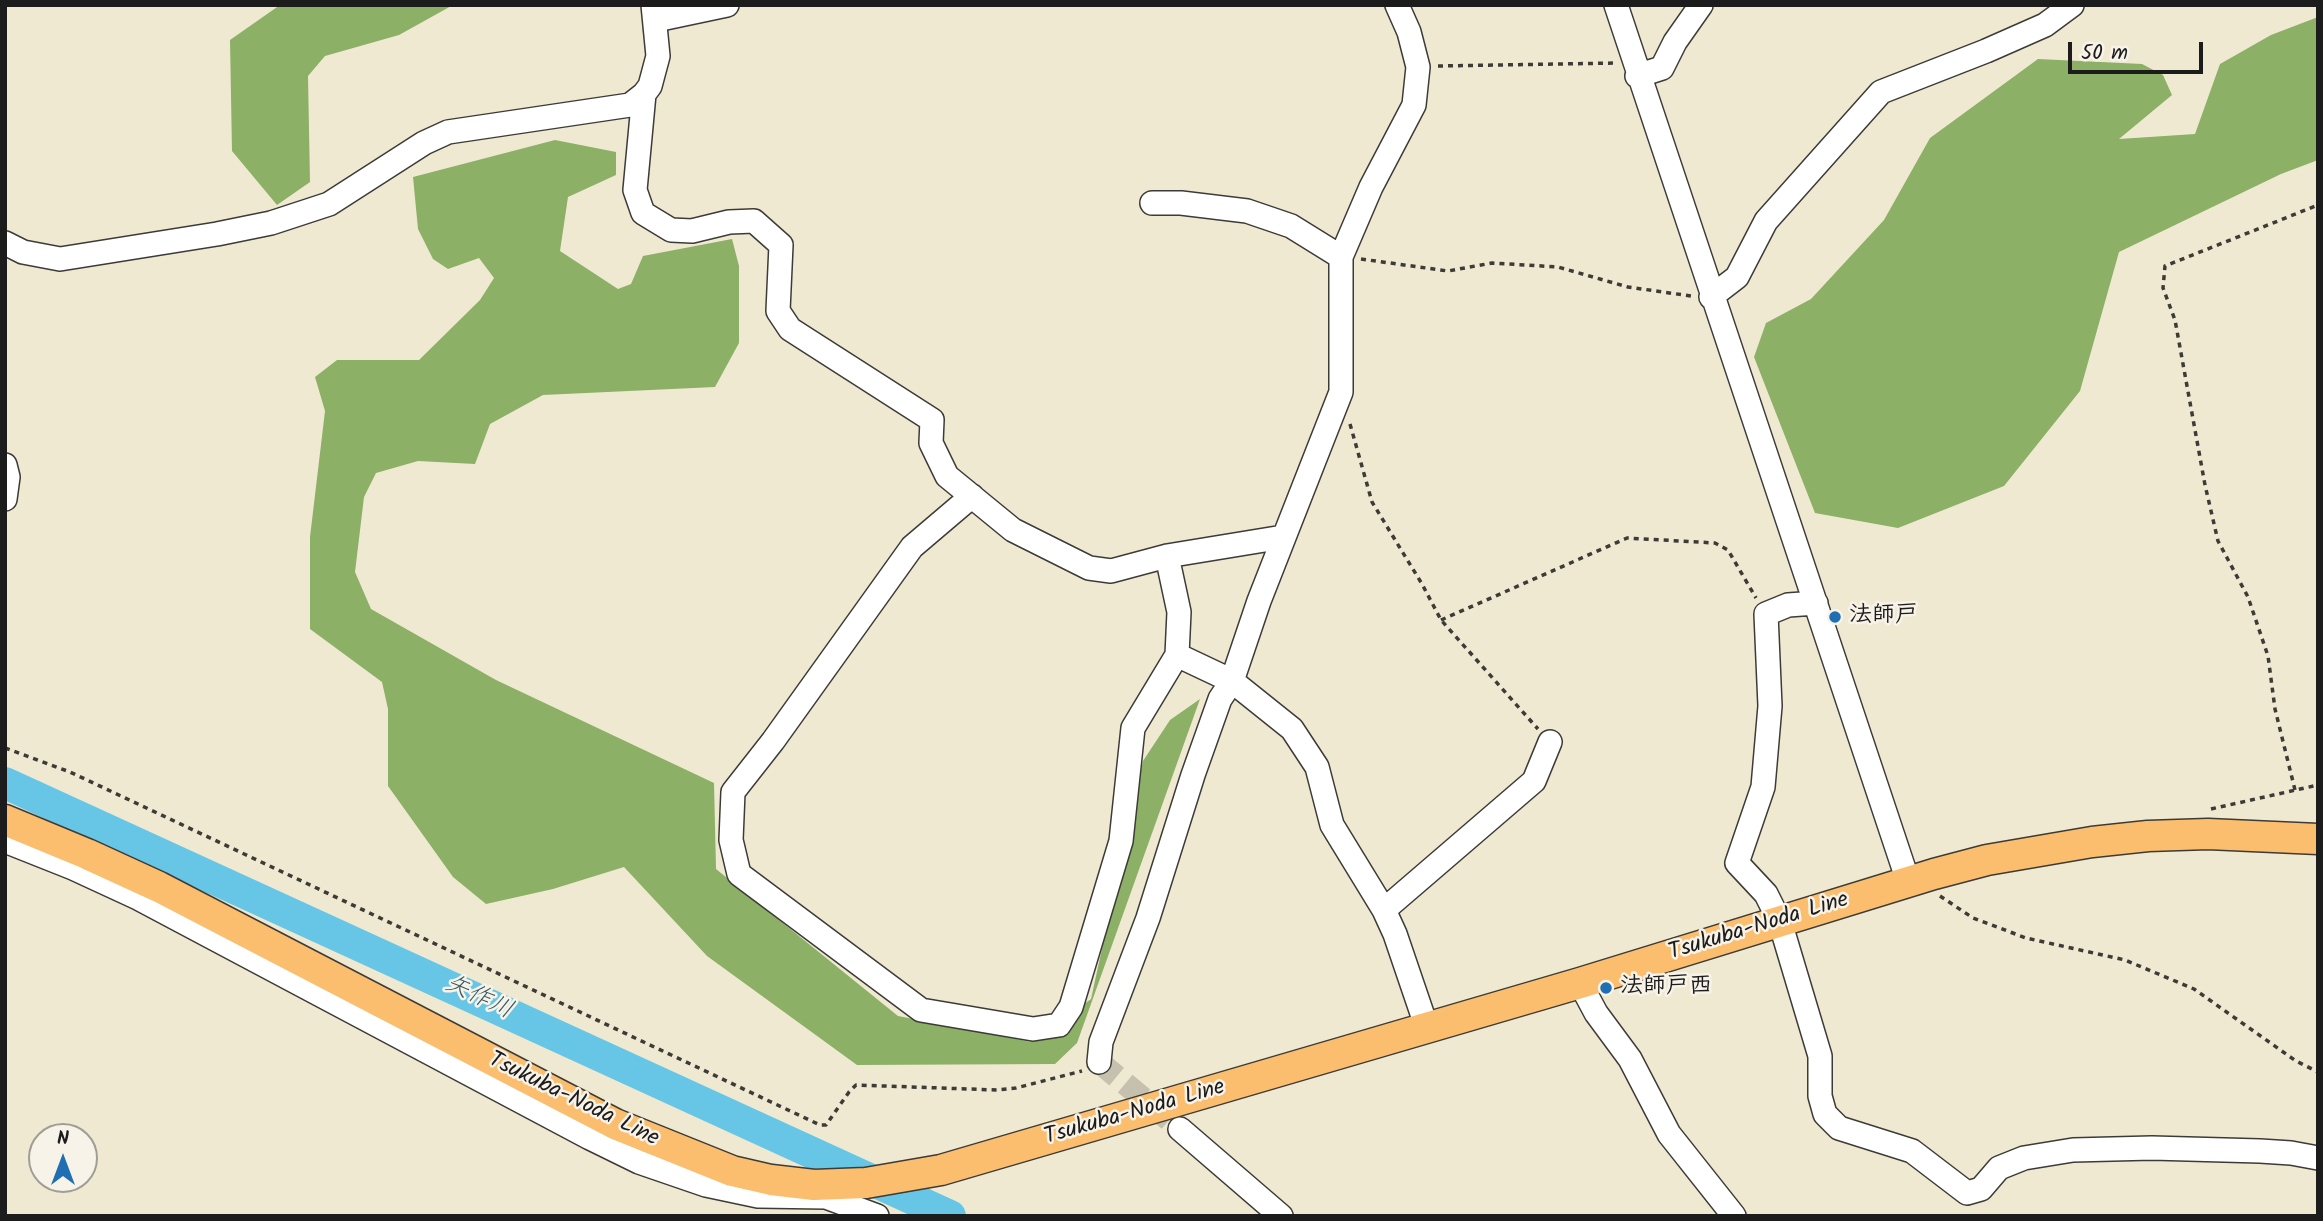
<!DOCTYPE html>
<meta charset="utf-8">
<style>
body{margin:0}
#map{position:relative;width:2323px;height:1221px;overflow:hidden;background:#f0e9d2;font-family:Kalam,sans-serif}
canvas{display:block}
.frame{position:absolute;inset:0;border:7px solid #1c1c1c;pointer-events:none}
.north{position:absolute;left:28px;top:1123px;width:70px;height:70px;box-sizing:border-box;background:#f7f3e8;border:2px solid #9f9d96;border-radius:50%;rotate:0deg;font-size:19px;font-weight:700;line-height:28px;text-align:center;color:#1c1c1c}
.north::after{content:'';display:block;margin:auto;width:24px;height:32px;background:#1f6fb2;clip-path:polygon(50% 0,100% 100%,50% 72%,0 100%)}
.scale{position:absolute;left:2068px;top:42px;width:135px;height:32px;box-sizing:border-box;border:4px solid #1c1c1c;border-top:0;padding-left:9px;font-size:21px;line-height:24px;white-space:nowrap;color:#1c1c1c;-webkit-text-stroke:5px #f7f3e8;paint-order:stroke}
</style>
<div id="map">
<canvas width="2323" height="1221"></canvas>
<div class="frame"></div>
<div class="north">N</div>
<div class="scale">50 m</div>
</div>
<script>
const g = document.querySelector('canvas').getContext('2d');
g.lineJoin = 'round';
function paint(path, color) {
  g.fillStyle = color;
  g.fill(path, 'evenodd');
}
function toPath(rows) {
  const path = new Path2D();
  for (const r of rows) {
    path.moveTo(r[0], r[1]);
    for (let i = 2; i < r.length; i += 2) path.lineTo(r[i], r[i + 1]);
  }
  return path;
}
function trace(path, color, width, dash) {
  g.strokeStyle = color;
  g.lineWidth = width;
  g.lineCap = dash ? 'butt' : 'round';
  g.setLineDash(dash || []);
  g.stroke(path);
}
function label(font, color, halo, rows, align = 'center') {
  g.font = font + ' Kalam,"Klee One",sans-serif';
  g.lineWidth = 5;
  g.setLineDash([]);
  g.textBaseline = 'middle';
  g.strokeStyle = halo;
  g.fillStyle = color;
  for (const [text, x, y, turn = 0] of rows) {
    g.save();
    g.translate(x, y);
    g.rotate((+turn || 0) * Math.PI / 180);
    g.textAlign = isNaN(turn) ? turn : align;
    if (halo) g.strokeText(text, 0, 0);
    g.fillText(text, 0, 0);
    g.restore();
  }
}
paint(toPath([
 [280,5,453,5,399,35,325,56,308,76,310,182,277,205,232,151,230,40],
 [2318,17,2318,160,2281,174,2119,252,2080,391,2004,486,1898,528,1815,513,1754,357,1766,323,1811,299,1884,220,1930,138,2038,59,2142,64,2163,75,2172,95,2119,139,2195,134,2220,64,2271,35],
 [555,140,616,152,616,175,568,197,560,251,618,289,631,284,643,256,732,239,739,266,739,343,715,387,543,395,490,424,475,464,418,461,376,473,364,497,355,572,371,609,496,680,714,783,716,869,898,1016,1031,1042,1091,999,1143,761,1170,720,1200,699,1077,1043,1055,1064,857,1065,707,956,624,867,553,889,486,904,453,877,388,786,388,709,382,682,310,629,310,537,325,411,315,377,337,360,419,360,480,300,494,278,479,258,448,269,433,259,418,229,413,177]
]), '#8bb066');
trace(toPath([
 [5,783,950,1216]
]), '#67c6e5', 32);
trace(toPath([
 [1099,1062,1180,1129]
]), '#c6c0ae', 23, [23, 11]);
const minor = toPath([
 [1616,5,1908,881],
 [656,20,727,5],
 [1637,76,1662,68,1675,42,1701,5],
 [644,94,635,190,643,213,671,230,692,231,729,222,754,221,781,245,778,311,790,329,932,420,931,443,947,476,1013,530,1089,568,1111,571,1167,556,1283,537],
 [1152,203,1181,203,1247,211,1291,226,1341,257],
 [5,243,23,252,60,259,217,234,271,223,329,204,424,143,448,132,630,105,644,94,650,86,658,56,653,5],
 [1711,297,1737,277,1766,221,1881,92,1986,51,2045,25,2072,5],
 [5,465,8,477,5,499],
 [972,496,912,547,773,741,733,792,731,840,739,874,921,1010,1033,1029,1059,1025,1071,1007,1121,841,1133,728,1177,655],
 [1167,556,1179,612,1177,655,1232,681,1292,729,1317,767,1332,825,1384,910,1395,934,1427,1028],
 [1816,603,1788,605,1766,614,1770,706,1763,787,1737,863,1766,894,1780,922,1820,1056,1820,1096,1825,1114,1839,1128,1912,1151,1967,1193,1981,1189,1999,1168,2024,1158,2073,1150,2152,1148,2260,1151,2291,1153,2318,1158],
 [5,841,73,868,138,898,590,1138,639,1162,706,1185,758,1196,826,1197,877,1216],
 [1384,910,1534,781,1550,742],
 [1580,983,1596,1013,1630,1059,1669,1134,1734,1216],
 [1099,1062,1101,1042,1148,918,1193,775,1220,699,1232,681,1259,601,1341,392,1341,257,1371,187,1414,105,1418,67,1409,32,1397,5],
 [1180,1129,1281,1216]
]);
const major = toPath([
 [5,820,87,854,159,887,615,1124,732,1171,771,1180,814,1185,866,1183,941,1170,1580,983,1934,874,1987,860,2092,842,2148,836,2208,834,2318,839]
]);
trace(minor, '#3c3b37', 26);
trace(major, '#3c3b37', 33);
trace(toPath([
 [1438,66,1616,63],
 [1361,259,1448,271,1492,263,1558,267,1628,287,1691,296],
 [1350,424,1372,502,1422,584,1441,620,1538,729],
 [1441,620,1627,538,1715,543,1728,550,1756,598],
 [5,748,70,772,820,1125,826,1125,849,1092,856,1085,997,1090,1016,1088,1082,1071],
 [2295,790,2275,709,2268,656,2248,597,2218,541,2205,485,2175,320,2163,288,2165,266,2318,205],
 [2211,809,2318,785],
 [1940,896,1973,918,2026,938,2125,960,2194,989,2296,1061,2318,1072]
]), '#3c3b37', 3.5, [5, 5]);
trace(minor, '#fff', 23);
trace(major, '#fbbe6e', 30);
for (const [x, y, r, color] of [
 [1835,617,7,"#1f6fb2"],
 [1606,988,7,"#1f6fb2"]
]) {
  const dot = new Path2D();
  dot.arc(x, y, r, 0, 2 * Math.PI);
  g.fillStyle = color;
  g.fill(dot);
  trace(dot, '#f7f3e8', 2.5);
}
label('bold 23px', '#1c1c1c', '#f7f3e8', [
 ["法師戸",1849,617],
 ["法師戸西",1620,988]
], 'left');
label('23px', '#1c1c1c', '#f7f3e8', [
 ["Tsukuba-Noda Line",1759,928,-17],
 ["Tsukuba-Noda Line",573,1101,26],
 ["Tsukuba-Noda Line",1135,1114,-16]
]);
label('italic 24px', '#365862', '#f7f3e8', [
 ["矢作川",478,999,25]
]);
</script>
